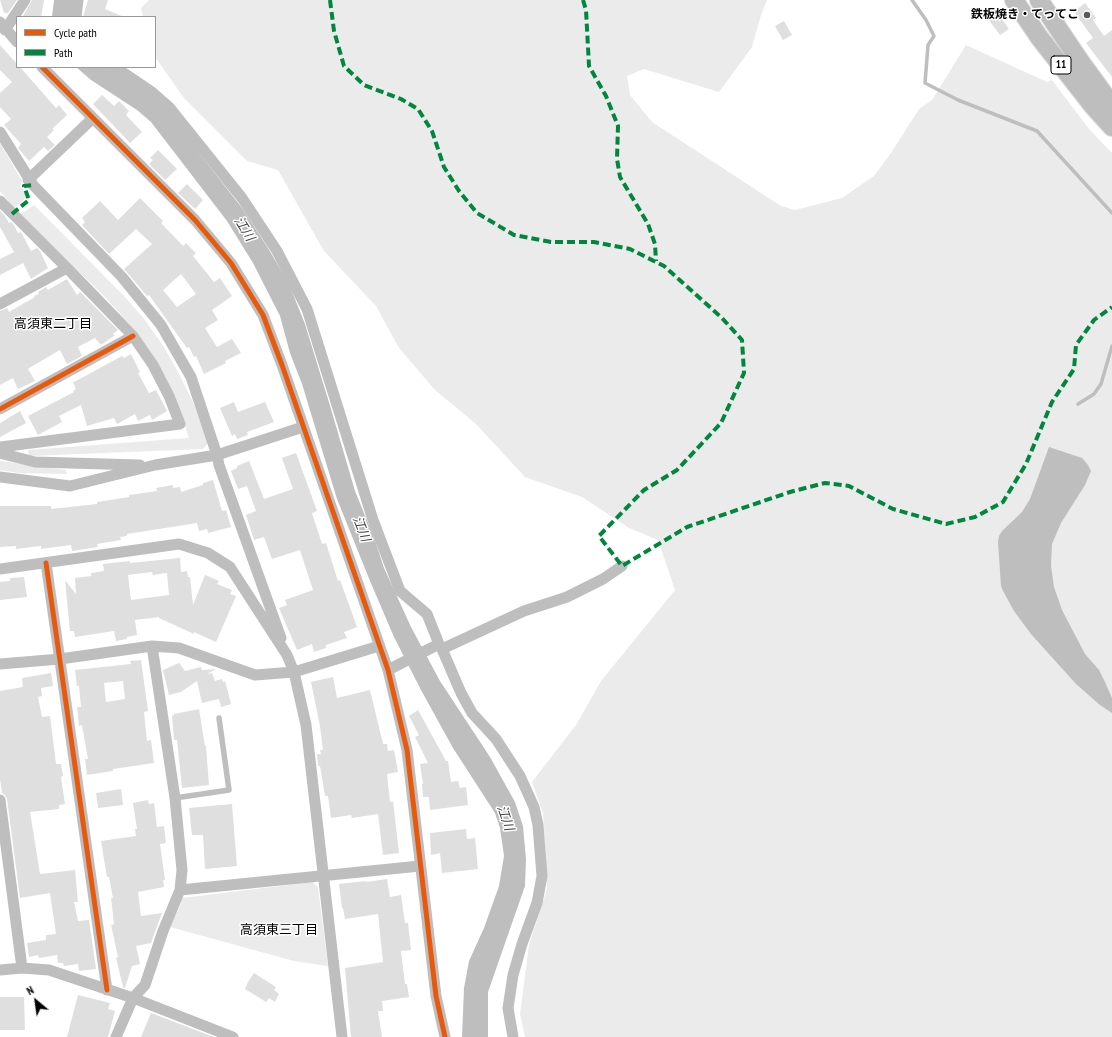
<!DOCTYPE html>
<meta charset="utf-8">
<style>
body{margin:0}
#map{position:relative;width:1112px;height:1037px;overflow:hidden;background:#fff;font-family:"PT Sans Narrow",sans-serif}
canvas{display:block}
.legend{position:absolute;left:16px;top:16px;width:140px;height:52px;box-sizing:border-box;background:#fff;border:1px solid #999;margin:0;padding:5px 7px;list-style:none;font-size:12px;color:#000}
.legend li{display:flex;align-items:center;gap:8px;height:20px}
.legend b{width:20px;border:1px solid #999}
.north{position:absolute;left:16px;top:981px;width:40px;height:40px;-webkit-text-stroke:3px #fff;paint-order:stroke;rotate:331deg;font-size:11px;font-weight:700;line-height:16px;text-align:center;color:#000}
.north::after{content:'';display:block;margin:auto;width:14px;height:18px;background:#000;clip-path:polygon(50% 0,100% 100%,50% 72%,0 100%)}
</style>
<div id="map">
<canvas width="1112" height="1037"></canvas>
<ul class="legend">
<li><b style="height:5px;background:#e8590c"></b>Cycle path</li>
<li><b style="height:5px;background:#00873e"></b>Path</li>
</ul>
<div class="north">N</div>
</div>
<script>
const g = document.querySelector('canvas').getContext('2d');
g.lineJoin = 'round';
function paint(path, color) {
  g.fillStyle = color;
  g.fill(path, 'evenodd');
}
function toPath(rows) {
  const path = new Path2D();
  for (const r of rows) {
    path.moveTo(r[0], r[1]);
    for (let i = 2; i < r.length; i += 2) path.lineTo(r[i], r[i + 1]);
  }
  return path;
}
function trace(path, color, width, dash) {
  g.strokeStyle = color;
  g.lineWidth = width;
  g.lineCap = dash ? 'butt' : 'round';
  g.setLineDash(dash || []);
  g.stroke(path);
}
function label(font, color, halo, rows, align = 'center') {
  g.font = font + ' "PT Sans Narrow","Noto Sans JP",sans-serif';
  g.lineWidth = 3;
  g.setLineDash([]);
  g.textBaseline = 'middle';
  g.strokeStyle = halo;
  g.fillStyle = color;
  for (const [text, x, y, turn = 0] of rows) {
    g.save();
    g.translate(x, y);
    g.rotate((+turn || 0) * Math.PI / 180);
    g.textAlign = isNaN(turn) ? turn : align;
    if (halo) g.strokeText(text, 0, 0);
    g.fillText(text, 0, 0);
    g.restore();
  }
}
paint(toPath([
 [149,0,767,0,761,15,752,47,719,92,644,69,627,76,630,95,652,122,781,206,795,210,842,198,874,176,891,153,919,109,932,100,966,45,1047,82,1052,80,1089,129,1112,153,1112,1037,525,1037,520,1014,529,945,547,889,545,842,543,813,532,782,576,725,601,681,675,590,658,540,629,528,582,497,525,477,476,424,435,390,399,348,376,306,324,251,278,170,247,161,184,98,155,57,155,17,143,17,141,8],
 [0,143,22,181,20,186,28,196,14,208,0,191],
 [34,205,125,297,145,320,164,347,179,374,193,402,208,443,203,449,29,456,28,450,189,438,177,402,157,364,138,334,106,298,20,215],
 [0,461,66,470,67,474,19,473,0,470],
 [313,882,318,887,328,966,294,961,170,927,180,906,182,898]
]), '#ebebeb');
paint(toPath([
 [54,0,75,0,71,17,52,17],
 [76,67,108,67,140,88,164,108,242,208,268,248,289,284,305,324,331,409,355,491,375,540,384,568,411,627,440,681,490,757,515,802,523,826,526,859,525,886,488,992,488,1037,462,1037,464,988,469,961,484,928,499,886,504,856,500,828,495,813,453,748,421,690,394,637,370,581,337,499,302,384,290,353,280,316,253,263,227,221,151,122,137,110,91,80],
 [1049,447,1082,458,1088,465,1091,471,1085,485,1061,523,1052,544,1051,566,1054,587,1062,610,1085,654,1099,670,1105,682,1112,698,1112,713,1100,705,1076,684,1031,634,1014,611,1003,591,1001,586,998,542,999,536,1002,531,1022,512,1030,499]
]), '#bebebe');
trace(toPath([
 [912,0,926,20,934,36,928,45,925,83,958,100,1037,131,1112,213],
 [1078,404,1094,394,1101,384,1112,346]
]), '#bebebe', 3.5);
paint(toPath([
 [0,0,17,0,8,13,4,13],
 [32,0,44,0,41,17,23,16],
 [88,0,108,0,105,9,124,17,83,17],
 [1085,3,1096,18,1093,20,1104,36,1112,30,1112,77,1086,43,1093,38,1074,12],
 [997,12,1009,29,1000,35,988,19],
 [784,21,792,35,783,40,775,26],
 [0,45,17,64,17,67,20,67,56,108,59,105,67,115,52,129,54,130,47,137,55,145,48,151,44,147,29,161,18,148,21,144,4,125,11,119,0,107,0,93,12,82,0,70],
 [102,95,114,106,119,101,129,111,126,115,142,132,130,143,93,104],
 [158,150,177,169,165,180,149,164,153,160,150,158],
 [187,184,203,200,195,209,178,193],
 [140,198,163,221,161,223,183,246,186,243,196,253,193,256,214,282,220,278,232,296,212,310,218,320,205,328,217,347,232,339,241,353,225,361,226,363,204,374,196,356,194,357,189,347,187,348,149,295,147,296,124,269,152,244,136,229,109,254,82,225,85,222,82,218,100,201,118,220],
 [181,274,196,294,177,307,163,290],
 [0,211,5,216,9,223,11,222,14,225,18,233,21,232,31,251,37,248,40,251,48,268,31,279,23,263,0,275,0,259,14,252,0,227],
 [67,279,77,295,80,292,118,330,113,334,115,335,101,345,95,338,78,347,82,356,67,364,60,350,29,368,28,369,35,381,18,389,13,378,0,385,0,311,7,308,9,312,35,297,34,296,39,294,38,292,46,287,48,290],
 [131,354,140,372,138,373,149,393,156,390,167,411,152,420,150,415,138,421,135,414,117,424,114,418,87,426,81,405,59,416,62,422,38,435,28,416,74,392,73,391,76,389,73,382,76,381,122,356,124,358],
 [234,402,238,412,265,402,274,422,247,432,248,435,237,439,235,434,232,436,220,408],
 [20,411,26,423,0,437,0,423],
 [296,453,317,511,312,513,322,544,326,543,338,581,340,580,357,627,344,632,347,638,326,645,326,648,314,652,312,644,297,650,279,608,287,605,285,600,313,590,300,550,272,559,264,537,254,540,246,515,256,511,247,486,238,489,231,471,237,468,237,466,249,461,264,499,293,489,282,458],
 [213,480,222,511,226,510,231,527,208,533,207,529,199,531,197,523,127,534,127,536,120,537,121,540,97,544,98,547,72,551,71,545,41,549,41,546,16,549,16,546,0,547,0,506,51,506,51,509,97,504,97,502,129,497,129,495,157,491,156,488,173,485,173,488,180,487,181,492,203,485,203,483],
 [180,558,181,572,187,571,188,577,190,577,193,605,205,575,219,581,217,584,232,590,230,594,236,596,216,642,194,632,194,634,159,618,159,617,135,620,137,635,127,637,127,639,116,641,114,631,75,637,74,631,70,631,65,580,76,594,75,578,91,576,91,573,104,571,103,564,130,561,130,563],
 [152,572,153,575,167,573,169,595,131,600,128,575],
 [24,577,27,597,0,600,0,582,10,581,10,578],
 [141,660,148,711,144,712,147,741,151,740,154,763,113,769,113,771,87,775,85,759,88,759,82,725,79,726,77,707,81,707,79,686,77,686,75,670,131,664,130,661],
 [123,681,125,699,106,702,104,683],
 [179,663,185,671,201,667,202,670,216,669,207,674,212,673,215,681,222,679,223,682,225,681,231,704,221,707,219,699,202,703,197,681,181,692,169,695,163,670],
 [51,673,53,686,41,688,42,696,38,697,42,717,50,716,56,764,61,764,63,776,61,777,65,804,59,805,59,809,30,812,40,874,75,870,78,902,74,902,78,921,89,920,96,969,79,971,78,964,64,966,63,963,58,963,57,955,39,958,38,955,29,957,27,943,46,940,46,935,56,934,50,893,20,898,7,799,5,795,2,793,0,779,0,691,23,687,22,678],
 [333,677,337,698,370,690,383,744,387,744,388,751,394,750,398,772,387,774,390,802,393,801,399,853,383,855,378,814,352,818,351,815,331,818,328,796,325,796,320,766,318,766,317,754,321,754,320,750,323,750,320,726,311,682],
 [199,709,205,746,206,746,209,785,182,788,177,740,174,740,172,716,174,715,174,714],
 [418,710,446,761,448,761,451,782,458,781,460,788,466,787,468,805,430,810,429,797,423,797,422,784,423,784,420,764,428,763,415,737,419,735,409,716],
 [121,789,123,805,98,808,96,793],
 [148,800,149,804,154,803,157,827,164,826,166,843,160,844,165,880,163,880,164,887,138,892,141,916,162,913,151,943,136,946,140,964,132,966,125,988,123,987,116,958,118,957,111,925,114,924,111,898,113,898,109,877,107,877,101,841,136,836,135,829,137,829,133,803],
 [232,804,237,866,205,869,203,835,192,835,189,808],
 [466,829,467,839,475,838,478,869,442,873,440,853,431,855,430,833],
 [387,879,390,897,401,895,405,923,408,923,411,950,401,951,405,984,407,984,409,997,382,1001,383,1011,378,1011,382,1037,351,1037,345,968,383,962,378,914,345,919,343,908,342,908,339,884,366,881,366,882],
 [254,973,276,987,274,990,279,994,275,1002,269,998,266,1002,245,989,248,982],
 [78,995,110,1003,108,1009,115,1011,108,1037,67,1037],
 [0,997,24,997,25,1030,0,1030],
 [151,1013,214,1037,141,1037]
]), '#dfdfdf');
const primary = toPath([
 [1014,0,1039,37,1093,106,1112,127],
 [1039,0,1080,61,1112,105]
]);
trace(primary, '#dbdbdb', 20);
trace(toPath([
 [175,798,229,790,219,718]
]), '#bebebe', 5.5);
trace(toPath([
 [76,17,78,0],
 [0,22,17,42],
 [5,30,25,0],
 [42,67,195,220,231,263,263,315,282,365,388,670,407,750,436,996,445,1037],
 [115,67,152,92,169,107,242,198,277,251,307,309,373,520,400,591,427,614,439,644,442,649,524,611,567,597,603,579,622,566],
 [0,132,33,185,122,277,161,325,191,377,217,455,219,465,281,638],
 [28,180,93,118],
 [0,201,67,268,133,336,153,365,169,396,180,424,0,447],
 [0,304,67,268],
 [0,409,133,336],
 [0,453,35,462,140,465],
 [0,477,70,486,155,465,217,455,303,427],
 [46,563,107,990],
 [0,569,179,544,208,553,230,567,287,655,294,672,306,725,342,1037],
 [442,649,461,693,472,713,496,739,520,776,534,807,538,825,542,876,537,903,522,944,513,975,508,1008,513,1037],
 [0,664,60,659,152,646,179,648,255,675,294,672,379,646],
 [388,670,439,644],
 [0,800,22,968],
 [180,890,420,866],
 [0,970,22,968,49,970,133,998,233,1037],
 [116,1037,133,998,145,985,163,931,180,890,182,870,175,798,152,646]
]), '#bebebe', 11);
trace(primary, '#bebebe', 18);
trace(toPath([
 [330,0,334,31,344,66,364,85,401,99,418,109,432,131,444,167,459,191,477,213,514,235,551,242,594,242,630,249,664,266,722,318,742,340,744,373,721,423,677,470,644,490,599,536,622,566,687,527,790,492,825,483,849,486,893,509,946,524,975,517,1003,502,1026,464,1052,402,1074,369,1076,345,1094,320,1112,307],
 [583,0,586,10,589,66,606,96,618,126,617,159,620,177,648,224,655,244,656,261],
 [12,214,29,200,24,186,33,185]
]), '#00873e', 4, [8, 4]);
trace(toPath([
 [42,67,195,220,231,263,263,315,282,365,388,670,407,750,436,996,445,1037],
 [0,409,133,336],
 [46,563,107,990]
]), '#e8590c', 5);
for (const [x, y, r, color] of [
 [1087,15,4,"#595959"]
]) {
  const dot = new Path2D();
  dot.arc(x, y, r, 0, 2 * Math.PI);
  g.fillStyle = color;
  g.fill(dot);
  trace(dot, '#fff', 1.5);
}
for (const [x, y, w] of [
 [1061,65,20]
]) {
  const box = new Path2D();
  box.roundRect(x - w / 2, y - 9, w, 18, 3);
  g.fillStyle = '#fff';
  g.fill(box);
  trace(box, '#000', 1);
}
label('bold 11px', '#000', null, [
 ["11",1061,65]
]);
label('bold 12px', '#000', '#fff', [
 ["鉄板焼き・てってこ",1079,15]
], 'right');
label('italic 13px', '#434343', '#fff', [
 ["江川",244,229,58],
 ["江川",361,529,68],
 ["江川",505,818,71]
]);
label('13px', '#000', '#fff', [
 ["高須東二丁目",53,324],
 ["高須東三丁目",279,930]
]);
</script>
